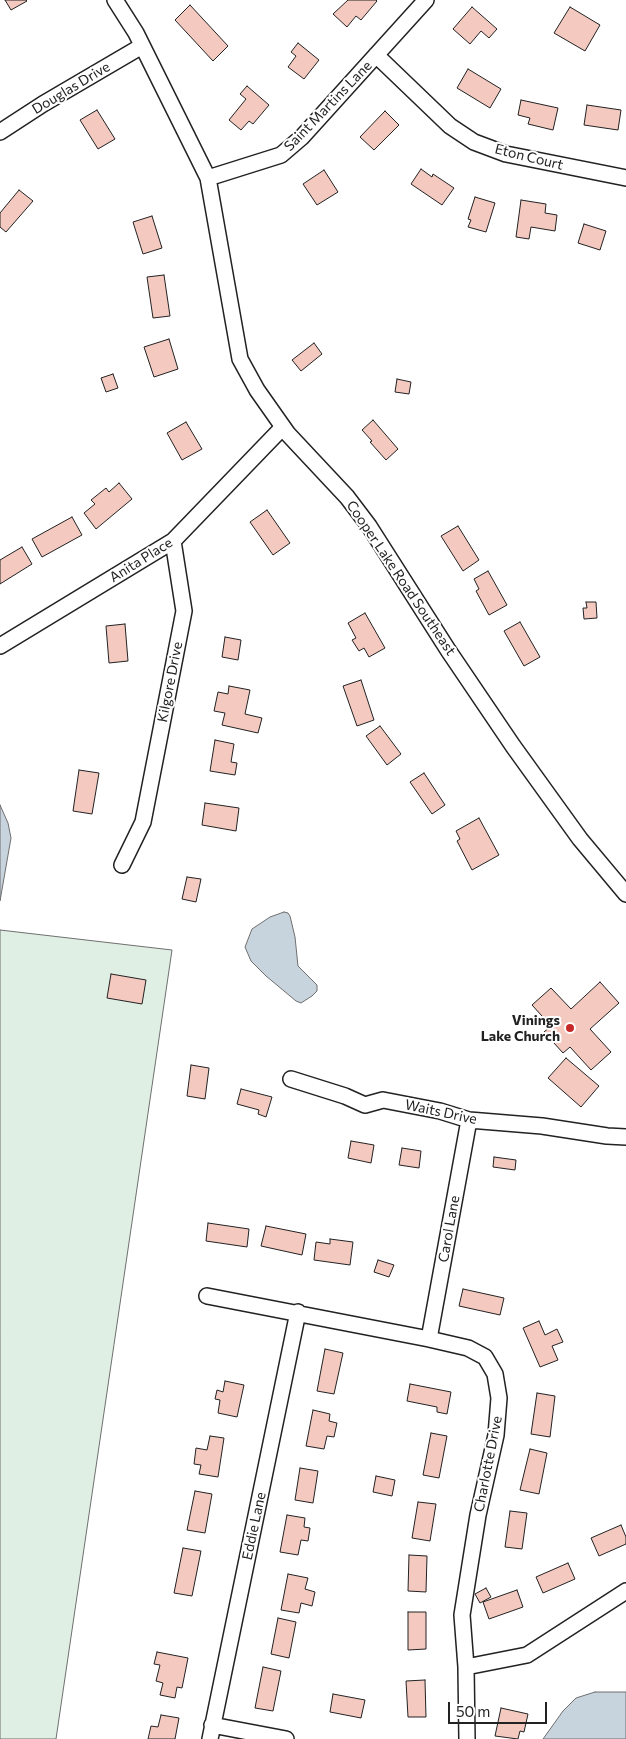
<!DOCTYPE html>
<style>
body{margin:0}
#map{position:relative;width:626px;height:1739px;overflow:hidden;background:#fff;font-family:Commissioner,sans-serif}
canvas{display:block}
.scale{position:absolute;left:448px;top:1702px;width:99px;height:22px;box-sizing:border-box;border:2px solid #222;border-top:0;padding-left:6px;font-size:15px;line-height:18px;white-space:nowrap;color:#222;-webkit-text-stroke:4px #fff;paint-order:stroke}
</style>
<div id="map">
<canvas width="626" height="1739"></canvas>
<div class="scale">50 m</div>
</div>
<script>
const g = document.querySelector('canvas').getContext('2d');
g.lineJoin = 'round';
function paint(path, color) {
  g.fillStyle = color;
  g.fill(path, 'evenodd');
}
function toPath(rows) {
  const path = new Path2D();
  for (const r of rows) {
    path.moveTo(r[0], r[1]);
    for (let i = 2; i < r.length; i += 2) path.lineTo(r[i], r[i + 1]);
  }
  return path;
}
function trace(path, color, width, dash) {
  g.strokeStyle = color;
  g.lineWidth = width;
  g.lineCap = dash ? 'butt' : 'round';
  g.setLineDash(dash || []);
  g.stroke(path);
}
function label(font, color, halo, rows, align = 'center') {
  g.font = font + ' Commissioner,sans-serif';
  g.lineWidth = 4;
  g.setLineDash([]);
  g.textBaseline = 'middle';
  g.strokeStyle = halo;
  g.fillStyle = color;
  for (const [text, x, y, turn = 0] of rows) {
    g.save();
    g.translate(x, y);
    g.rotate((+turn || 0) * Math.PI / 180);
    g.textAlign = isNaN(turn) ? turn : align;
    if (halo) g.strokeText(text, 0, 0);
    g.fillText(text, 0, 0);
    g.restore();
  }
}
const green = toPath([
 [0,930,172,950,56,1739,0,1739,0,930]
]);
paint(green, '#e0efe3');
trace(green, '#6f6f6f', 1);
const water = toPath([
 [0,805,8,823,11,838,0,901,0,805],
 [284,912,288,913,290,916,295,937,298,966,317,985,317,991,312,996,301,1003,296,1001,266,976,251,961,245,947,252,929,270,917,284,912],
 [595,1692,626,1692,626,1739,543,1739,563,1711,576,1698,595,1692]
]);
paint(water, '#c7d3dd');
trace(water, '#6f6f6f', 1);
const building = toPath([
 [5,0,26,0,27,1,11,10,5,0],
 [348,0,376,0,377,1,361,20,356,16,347,27,333,14,348,0],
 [190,5,228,46,213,61,175,20,190,5],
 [472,7,497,29,489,38,481,31,470,44,453,29,472,7],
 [570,7,600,25,585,51,554,33,570,7],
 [298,43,319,60,304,79,288,67,296,56,291,52,298,43],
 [468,69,501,89,490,108,457,88,468,69],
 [247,86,269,105,253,124,249,121,241,130,229,120,246,99,240,94,247,86],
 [521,100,558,108,553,130,528,124,530,118,518,115,521,100],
 [587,105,621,110,618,130,584,125,587,105],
 [97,110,115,139,98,149,80,120,97,110],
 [385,111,399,125,374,150,360,137,385,111],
 [421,169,432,177,433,174,454,188,442,205,411,184,421,169],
 [324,170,338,192,317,205,303,184,324,170],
 [19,190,33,201,6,232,0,227,0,213,19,190],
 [475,197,495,203,486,232,468,227,471,220,468,219,475,197],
 [521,200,546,204,545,213,557,215,555,231,531,227,529,239,516,237,521,200],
 [152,216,162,248,143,254,133,222,152,216],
 [584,224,606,231,600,250,578,243,584,224],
 [164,275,170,316,153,318,147,277,164,275],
 [169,339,178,369,154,377,144,347,169,339],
 [314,343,322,354,301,371,292,360,314,343],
 [113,374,118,388,106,392,101,378,113,374],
 [397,379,411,382,409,394,395,392,397,379],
 [373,420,398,449,386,460,370,442,372,441,362,430,373,420],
 [186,422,202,449,182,460,167,433,186,422],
 [119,483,132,499,96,529,84,513,95,504,91,500,106,488,109,492,119,483],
 [267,510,290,543,273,555,250,522,267,510],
 [72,517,82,535,42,557,32,539,72,517],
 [458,526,479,560,463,571,441,536,458,526],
 [22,547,32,564,0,584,0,560,22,547],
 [488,571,507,605,489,615,476,591,479,589,474,579,488,571],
 [586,602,596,602,597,618,584,619,583,608,587,608,586,602],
 [365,613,385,648,369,657,364,648,359,651,352,640,356,638,348,623,365,613],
 [520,622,540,657,524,666,504,631,520,622],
 [125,624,128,661,109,663,106,626,125,624],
 [225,637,241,640,238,660,222,657,225,637],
 [361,680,374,720,357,726,343,686,361,680],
 [229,686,250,690,245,714,262,718,258,733,222,725,225,713,214,711,218,692,228,694,229,686],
 [380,726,401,754,387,765,366,736,380,726],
 [215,740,234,744,231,762,237,763,235,775,210,771,215,740],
 [79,770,99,773,92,814,73,811,79,770],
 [424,773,445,805,432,814,410,782,424,773],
 [205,803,239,808,236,831,202,825,205,803],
 [479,818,499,855,472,870,457,841,460,839,456,831,479,818],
 [187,877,201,879,196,902,182,899,187,877],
 [111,974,146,980,142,1004,107,998,111,974],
 [600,982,619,1003,590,1029,611,1052,591,1070,570,1047,563,1053,544,1032,551,1026,532,1005,551,988,571,1009,600,982],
 [566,1058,599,1086,581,1107,548,1078,566,1058],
 [191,1065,209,1068,205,1099,187,1096,191,1065],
 [241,1089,272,1097,266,1117,258,1114,259,1110,237,1104,241,1089],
 [351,1141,374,1145,371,1163,348,1158,351,1141],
 [402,1148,421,1151,419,1168,399,1165,402,1148],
 [494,1157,516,1160,515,1170,493,1167,494,1157],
 [208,1223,249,1229,247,1247,206,1241,208,1223],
 [266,1226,306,1234,302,1255,261,1246,266,1226],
 [330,1239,353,1242,350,1265,314,1260,316,1242,330,1244,330,1239],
 [378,1260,394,1265,389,1277,374,1272,378,1260],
 [463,1289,504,1298,500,1315,459,1306,463,1289],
 [539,1321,545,1335,557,1329,563,1342,552,1346,558,1360,540,1367,523,1328,539,1321],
 [325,1349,343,1353,334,1394,317,1391,325,1349],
 [225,1381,244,1385,237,1417,218,1413,220,1400,215,1399,217,1390,223,1392,225,1381],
 [410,1384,451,1392,447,1414,437,1412,437,1407,407,1401,410,1384],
 [537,1393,555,1396,550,1437,531,1434,537,1393],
 [313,1410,330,1414,329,1421,337,1423,334,1437,327,1436,324,1449,306,1446,313,1410],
 [431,1433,447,1436,439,1478,423,1475,431,1433],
 [210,1436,224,1438,218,1477,199,1474,201,1465,194,1464,196,1448,207,1450,210,1436],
 [530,1449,547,1453,539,1494,520,1490,530,1449],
 [300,1468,318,1471,313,1503,295,1500,300,1468],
 [376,1476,395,1480,392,1496,373,1492,376,1476],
 [195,1491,212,1494,205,1533,187,1530,195,1491],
 [418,1502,436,1504,430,1541,412,1538,418,1502],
 [510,1511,527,1513,522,1549,505,1547,510,1511],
 [287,1515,305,1518,304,1527,310,1528,308,1541,301,1540,298,1555,280,1552,287,1515],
 [621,1525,626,1537,626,1544,599,1556,591,1538,621,1525],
 [183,1548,201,1551,192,1596,174,1593,183,1548],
 [409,1555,427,1556,426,1592,408,1591,409,1555],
 [568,1563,575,1579,543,1593,536,1577,568,1563],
 [288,1574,308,1578,305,1589,315,1592,312,1606,301,1603,299,1613,281,1610,288,1574],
 [486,1588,491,1597,480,1603,475,1594,486,1588],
 [517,1590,523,1607,489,1619,483,1602,517,1590],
 [408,1612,426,1612,426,1649,408,1650,408,1612],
 [278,1618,296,1622,289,1658,271,1654,278,1618],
 [157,1652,188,1658,182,1688,177,1687,175,1698,160,1695,163,1683,156,1681,160,1665,154,1664,157,1652],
 [263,1667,281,1671,273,1711,255,1708,263,1667],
 [425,1680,426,1717,408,1717,406,1681,425,1680],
 [333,1694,365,1700,361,1718,330,1712,333,1694],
 [501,1708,528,1714,524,1732,520,1731,518,1739,495,1736,501,1708],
 [161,1715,179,1718,175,1739,148,1739,151,1726,158,1727,161,1715]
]);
paint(building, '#f3c9c0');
trace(building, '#222', 1);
const minor = toPath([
 [115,0,136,33,208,178,240,359,257,390,288,434,347,497,369,526,448,650,513,746,580,839,626,894],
 [376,55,450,126,474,142,506,154,626,178],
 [0,132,43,104,142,46],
 [208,178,281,155,302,137,426,0],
 [0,646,173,541,283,427],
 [122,865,143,822,184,611,173,541],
 [291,1079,345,1096,365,1105,383,1100,440,1111,469,1120,542,1126,607,1136,626,1137],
 [207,1296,429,1339,468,1348,485,1357,495,1374,499,1398,496,1435,478,1515,462,1615,466,1667,467,1739],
 [429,1339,469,1120],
 [466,1667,527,1655,626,1591],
 [212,1725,286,1739],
 [210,1739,298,1312]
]);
trace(minor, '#222', 18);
trace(minor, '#fff', 15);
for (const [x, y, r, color] of [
 [570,1028,5,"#c62828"]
]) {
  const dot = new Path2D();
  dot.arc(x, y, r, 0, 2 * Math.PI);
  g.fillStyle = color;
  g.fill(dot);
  trace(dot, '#fff', 2);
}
label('14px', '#222', '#fff', [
 ["Douglas Drive",71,88,-31],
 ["Saint Martins Lane",328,106,-46],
 ["Eton Court",529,157,14],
 ["Anita Place",141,560,-32],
 ["Cooper Lake Road Southeast",401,578,56],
 ["Kilgore Drive",170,682,-79],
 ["Waits Drive",441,1112,12],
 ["Carol Lane",449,1229,-80],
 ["Charlotte Drive",488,1464,-79],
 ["Eddie Lane",254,1526,-78]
]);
label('bold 14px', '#222', '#fff', [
 ["Vinings",560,1020],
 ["Lake Church",560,1036]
], 'right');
</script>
